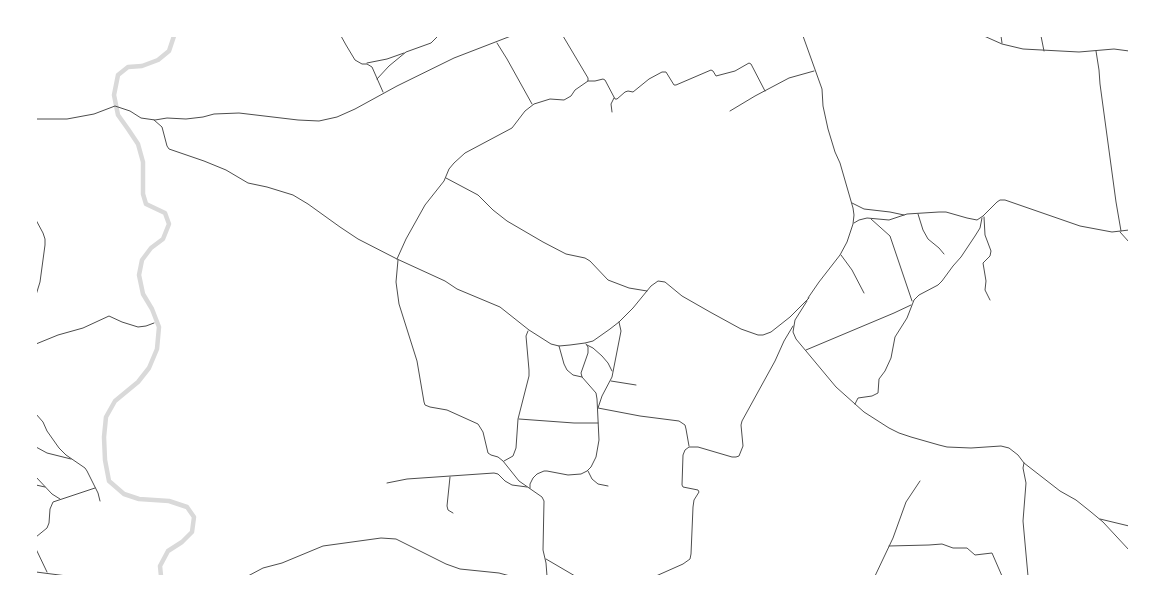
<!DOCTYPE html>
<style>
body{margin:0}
#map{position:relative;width:1165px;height:612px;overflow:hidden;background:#fff;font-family:Quicksand,sans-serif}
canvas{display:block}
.frame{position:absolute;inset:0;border:37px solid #fff;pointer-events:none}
</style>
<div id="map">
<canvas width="1165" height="612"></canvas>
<div class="frame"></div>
</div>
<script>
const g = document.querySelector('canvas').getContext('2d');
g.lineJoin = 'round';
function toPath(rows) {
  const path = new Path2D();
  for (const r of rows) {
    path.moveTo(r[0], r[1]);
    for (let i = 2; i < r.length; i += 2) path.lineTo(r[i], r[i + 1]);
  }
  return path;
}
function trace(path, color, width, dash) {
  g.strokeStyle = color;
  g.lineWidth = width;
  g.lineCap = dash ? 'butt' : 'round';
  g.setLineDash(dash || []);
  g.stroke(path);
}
trace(toPath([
 [161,576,160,566,168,551,182,542,192,532,194,517,187,507,169,501,139,499,124,494,109,481,105,460,104,437,106,417,115,401,138,382,149,368,157,349,159,327,152,309,143,294,139,275,142,260,151,248,163,239,169,224,165,213,146,204,143,194,143,162,138,144,128,129,118,115,114,95,118,75,128,67,142,66,158,60,169,51,174,36]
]), '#d9d9d9', 4.5);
trace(toPath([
 [341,36,346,45,355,60,362,64,367,64,372,67,383,92],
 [803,36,822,89,823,106,828,129,835,152,840,163,853,208,854,215,853,224,847,242,840,255,819,282,808,298],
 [984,36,1002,44,1023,49,1079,52,1114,49,1129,51],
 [1001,36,1002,43],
 [1041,36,1044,51],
 [497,43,507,59,532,104],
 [1096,51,1099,70,1100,84,1116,202,1121,231],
 [367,63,387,59,404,53],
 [377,79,389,66,406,52,431,43,438,36],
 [588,81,595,81,603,79,605,80,615,99,617,99,625,92,628,91,633,92,649,79,662,72,666,72,674,85,676,85,711,70,713,71,716,76,735,71,749,63,751,64,765,91],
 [730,111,755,96,789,78,814,71],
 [612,112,611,104,614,98],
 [36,119,67,119,94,114,115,106,130,111,141,118,155,120,167,118,186,119,203,117,214,114,239,113,298,120,319,121,337,117,355,109,397,86,454,58,511,36],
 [154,120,162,127,167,146,169,149,204,161,226,170,248,183,267,187,293,195,308,204,340,227,358,239,397,259,445,281,457,289,500,307,529,330,551,344,559,346,570,345,585,343,593,341,610,329,619,322,633,308,651,286,658,281,665,282,682,296,710,312,741,329,758,335,763,335,771,332,790,317,809,298],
 [446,178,478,195,493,210,507,221,543,242,566,254,585,258,590,261,608,280,629,288,647,291],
 [852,203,864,209,890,212,904,215],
 [918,214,923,230,928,239,939,248,944,254],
 [984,217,985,235,991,251,990,256,983,263,986,281,985,290,990,300],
 [871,219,890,236,912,301],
 [36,220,43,233,45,239,45,245,40,282,36,295],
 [854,223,859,220,867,218,889,220,907,214,939,212,946,212,967,218,977,220,983,216,997,202,1000,200,1005,200,1080,226,1112,232,1129,230],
 [1120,232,1129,242],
 [841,255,852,270,864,293],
 [397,259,406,239,425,205,444,181,449,169,454,163,465,153,512,128,525,111,534,104,550,99,564,100,571,96,575,90,588,81,588,78,563,36],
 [398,260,396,282,399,304,417,361,424,402,425,405,430,407,447,410,478,424,483,432,488,453,491,455,498,457,503,461,519,481,542,497,544,501,543,550,546,563,547,576],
 [807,301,795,320,793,332,796,339,836,387,864,412,889,428,899,433,911,437,939,445,947,447,971,448,1001,446,1009,448,1018,455,1024,463,1060,491,1076,500,1091,512,1103,522,1129,550],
 [619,322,621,331,612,377,602,396,598,408,640,416,679,421,685,425,686,429,689,446],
 [36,344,58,335,83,328,109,316,122,322,138,327,146,326,154,323],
 [587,345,593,348,602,356,608,363,612,371],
 [559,346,564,364,567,370,573,375,582,377],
 [806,350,894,313,911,305],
 [611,381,636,385],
 [855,404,858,398,872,396,878,393,879,379,885,371,891,358,895,337,907,318,914,300,919,295,938,285,942,281,953,266,961,257,975,236,980,228,982,218],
 [36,414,43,422,47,431,59,448,66,455,85,468,87,471,98,493,100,501],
 [519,419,574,423,598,423],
 [36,447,47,453,71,459],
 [504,461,513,456,516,448,518,419,529,376,529,370,526,336,528,331],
 [1024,463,1023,468,1026,483,1023,521,1028,576],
 [588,471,592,479,598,484,608,486],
 [36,477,52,494,60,499],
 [450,477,447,506,448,510,453,513],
 [387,483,407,479,494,473,498,474,505,481,512,485,527,487],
 [36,485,45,487],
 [530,488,530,484,533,478,537,474,544,471,547,471,568,475,581,474,587,471,591,467,596,457,599,440,597,399,596,393,582,377,581,373,588,353,588,347,586,344],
 [1100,519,1129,526],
 [36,537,47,528,49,523,50,509,53,502,95,488],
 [889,546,929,545,942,544,953,548,967,548,975,555,992,553,1002,576],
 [36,549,47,572],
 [546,559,575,576],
 [36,572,67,576],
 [248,576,263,568,282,563,323,546,381,538,396,539,446,564,460,569,499,573,510,576],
 [656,576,683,564,690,559,691,554,693,507,694,500,699,492,698,490,683,487,682,485,683,455,685,450,689,447,698,447,732,457,736,457,739,456,743,446,741,425,742,421,775,361,784,341,793,326],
 [875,576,893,538,906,502,920,481]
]), '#4c4c4c', 1);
</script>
